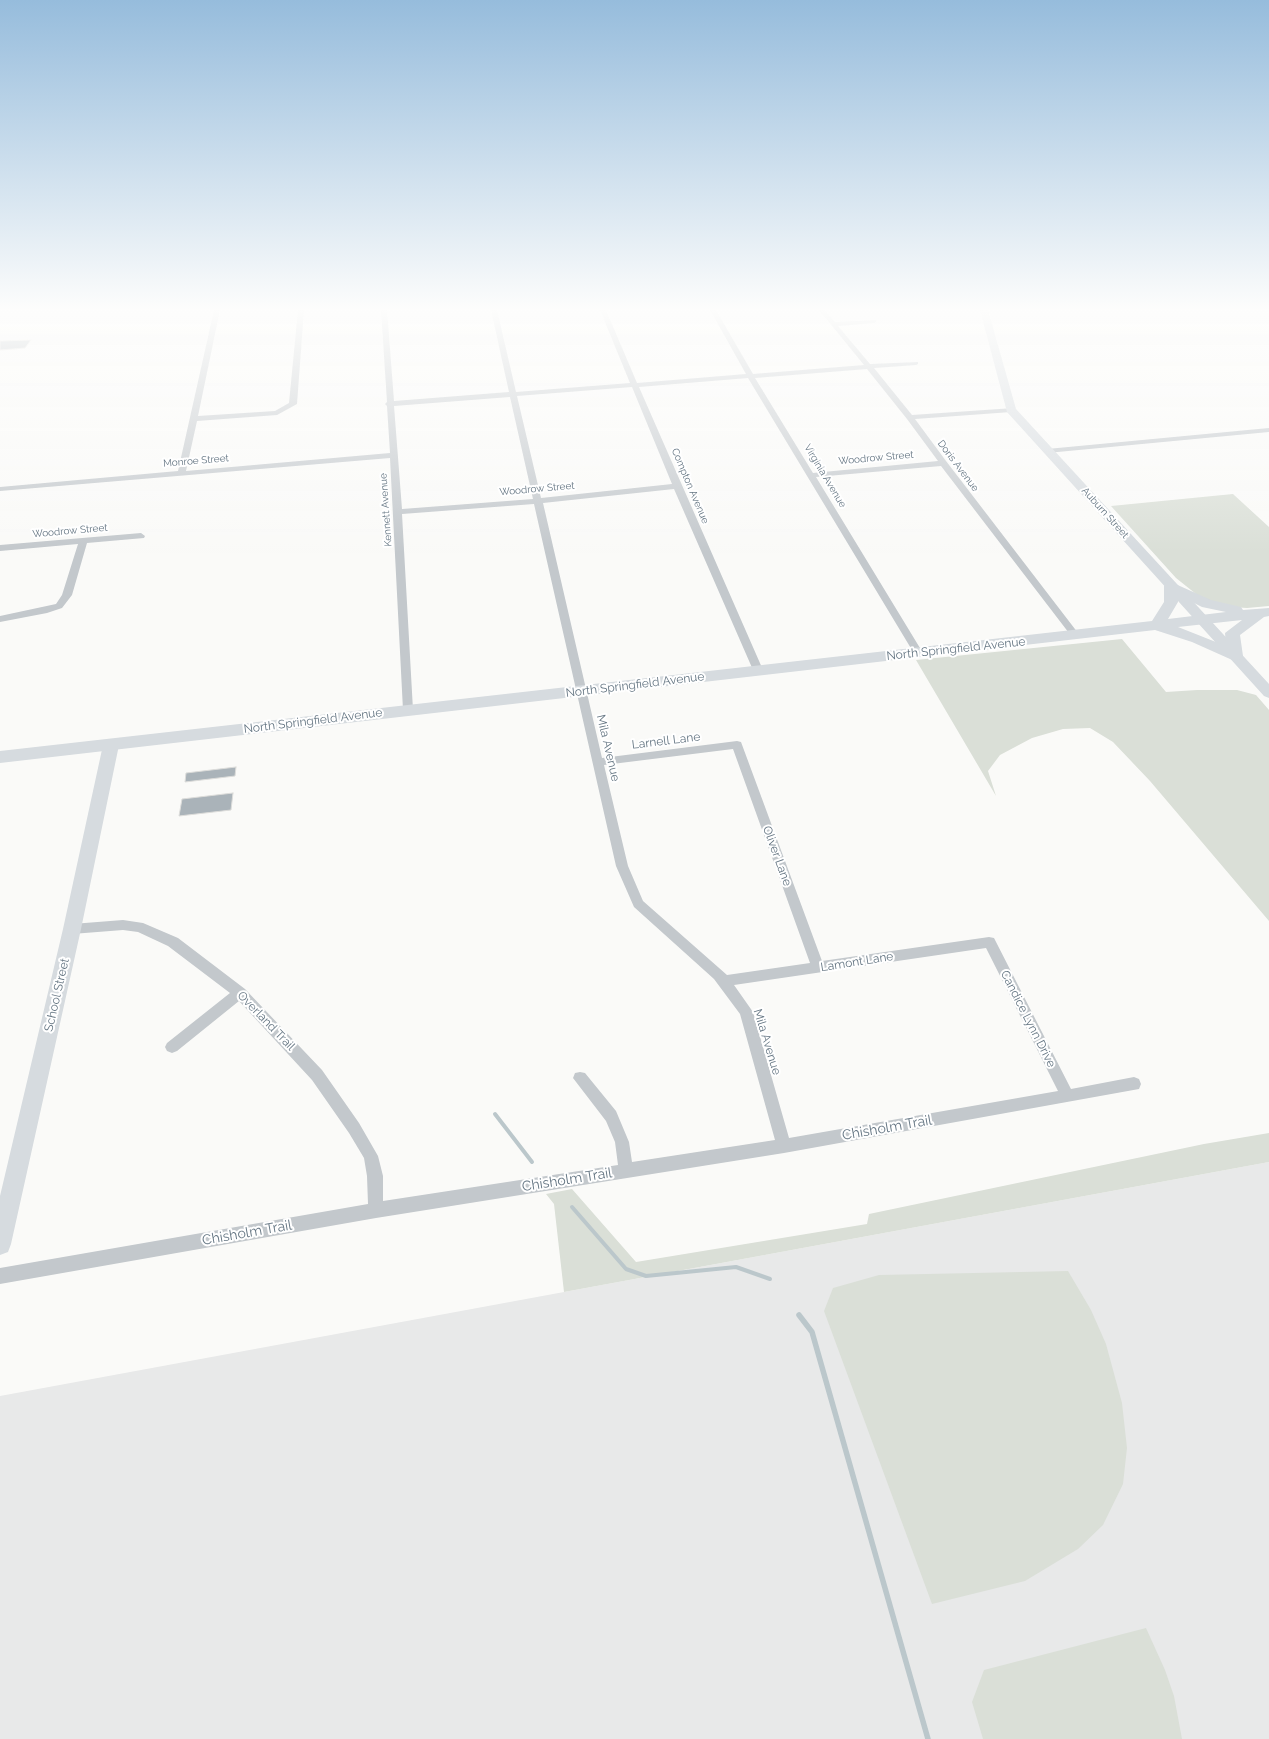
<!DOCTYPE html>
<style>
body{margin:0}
canvas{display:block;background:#fafaf8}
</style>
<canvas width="1269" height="1739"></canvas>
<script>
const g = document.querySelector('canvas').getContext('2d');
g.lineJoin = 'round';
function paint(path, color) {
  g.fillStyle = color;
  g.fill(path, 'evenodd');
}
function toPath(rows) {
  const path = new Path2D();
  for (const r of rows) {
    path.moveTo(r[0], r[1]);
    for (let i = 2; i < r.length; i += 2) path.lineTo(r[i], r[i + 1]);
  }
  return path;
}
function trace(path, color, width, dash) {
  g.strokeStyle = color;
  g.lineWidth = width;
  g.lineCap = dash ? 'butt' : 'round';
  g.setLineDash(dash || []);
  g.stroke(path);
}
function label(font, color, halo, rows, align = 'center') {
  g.font = font + ' Raleway,sans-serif';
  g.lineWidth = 4;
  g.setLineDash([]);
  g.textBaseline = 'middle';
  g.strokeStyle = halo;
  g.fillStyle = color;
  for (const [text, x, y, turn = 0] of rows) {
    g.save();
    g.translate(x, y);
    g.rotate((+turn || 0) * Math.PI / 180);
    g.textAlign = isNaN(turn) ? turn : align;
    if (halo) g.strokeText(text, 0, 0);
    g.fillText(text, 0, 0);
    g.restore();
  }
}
paint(toPath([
 [1269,1162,1269,1739,0,1739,0,1396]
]), '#e8e9e9');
paint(toPath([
 [1233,494,1269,527,1269,606,1247,608,1231,607,1218,604,1196,594,1176,578,1111,506],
 [1122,639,1166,692,1197,690,1237,690,1256,695,1269,710,1269,921,1150,781,1113,742,1090,728,1063,729,1032,738,1000,755,988,771,996,796,916,660],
 [1269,1133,1269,1162,564,1292,554,1204,546,1194,572,1189,636,1262,867,1224,869,1214,1204,1144],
 [1068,1271,1091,1310,1106,1344,1122,1403,1127,1448,1123,1484,1103,1525,1078,1549,1025,1581,932,1604,824,1311,833,1288,879,1275],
 [1146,1628,1165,1670,1174,1696,1182,1739,983,1739,972,1702,984,1670]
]), '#dadfd7');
trace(toPath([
 [495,1114,532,1162],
 [572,1207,626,1269,646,1276,736,1267,770,1279]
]), '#bbc7cb', 4);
trace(toPath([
 [799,1315,812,1332,928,1739]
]), '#bbc7cb', 5.5);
const building = toPath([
 [31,340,25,348,0,350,0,341,31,340],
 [236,767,235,776,185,782,186,773,236,767],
 [233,793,231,810,179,816,182,799,233,793]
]);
paint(building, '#aab3b9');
trace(building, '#dcdcda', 1);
paint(toPath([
 [214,310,220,310,198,416,275,411,289,403,298,310,304,310,297,404,277,415,197,421,186,471,390,453,387,406,385,404,387,402,381,310,387,310,394,401,509,392,491,310,497,310,516,392,630,383,600,310,606,310,637,383,746,374,710,310,716,310,753,374,864,365,819,310,825,310,835,322,876,320,876,322,874,323,838,326,870,364,918,362,918,364,916,365,874,368,912,415,1014,408,1015,410,1011,412,915,419,946,461,1078,633,1080,635,1078,637,1072,637,941,466,816,477,923,653,918,656,915,655,748,378,639,387,763,670,762,672,754,672,753,670,674,489,543,503,602,758,737,741,741,742,822,961,989,937,994,938,1071,1089,1134,1077,1139,1079,1141,1084,1139,1089,784,1153,376,1218,0,1284,0,1268,368,1204,367,1176,364,1158,349,1133,312,1080,239,1001,177,1051,172,1053,167,1051,165,1047,167,1043,230,993,168,946,138,932,123,930,72,934,68,933,66,929,68,925,72,924,123,920,143,923,178,938,245,989,322,1070,359,1123,378,1156,383,1176,383,1201,618,1165,615,1142,606,1121,573,1078,575,1073,580,1072,585,1073,616,1111,629,1142,632,1162,775,1140,740,1014,714,979,634,907,616,866,534,504,402,514,413,710,408,713,403,710,390,458,0,491,0,487,178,471,214,310],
 [867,369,907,419,938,461,813,473,755,378,867,369],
 [632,387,672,484,541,498,517,396,632,387],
 [510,397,533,499,402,509,394,406,510,397],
 [733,749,810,963,727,975,643,901,628,866,604,765,733,749],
 [986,948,1058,1091,789,1138,753,1012,734,985,986,948],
 [1269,428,1269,432,1047,453,1043,451,1047,449,1269,428],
 [141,533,145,536,144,538,87,543,72,595,62,608,47,613,0,622,0,616,56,604,62,595,78,544,0,551,0,545,141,533]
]), '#c3c8cc');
paint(toPath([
 [980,310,988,310,1016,409,1269,684,1269,698,1264,696,1007,412,980,310],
 [111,740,116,741,119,745,81,929,11,1244,8,1252,0,1255,0,1196,63,929,103,745,106,741,111,740]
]), '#d6dbdf');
paint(toPath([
 [1171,582,1211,600,1241,607,1243,610,1269,608,1269,616,1264,617,1240,635,1243,656,1240,659,1235,661,1230,659,1192,642,1155,630,0,763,0,751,1152,621,1164,602,1164,586,1166,583,1171,582],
 [1178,595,1202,607,1226,612,1168,619,1178,602,1178,595],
 [1242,620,1225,633,1226,646,1178,627,1242,620]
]), '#d6dbdf');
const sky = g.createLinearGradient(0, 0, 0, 553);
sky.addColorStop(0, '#96bcdc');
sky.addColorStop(0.56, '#fdfdfc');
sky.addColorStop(1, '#fdfdfc00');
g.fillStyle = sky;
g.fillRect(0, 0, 1269, 553);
label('10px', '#657683', '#fff', [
 ["Woodrow Street",876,458,-5],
 ["Monroe Street",196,461,-5],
 ["Doris Avenue",958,466,53],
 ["Virginia Avenue",825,476,59],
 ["Compton Avenue",690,486,67],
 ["Woodrow Street",537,489,-5],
 ["Kennett Avenue",386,510,-94],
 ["Auburn Street",1105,513,48],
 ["Woodrow Street",70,531,-5]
]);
label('12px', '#657683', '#fff', [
 ["North Springfield Avenue",956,649,-6],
 ["North Springfield Avenue",635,685,-7],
 ["North Springfield Avenue",313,721,-7],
 ["Larnell Lane",666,741,-7],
 ["Mila Avenue",608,748,77],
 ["Oliver Lane",777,856,70],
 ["Lamont Lane",857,962,-9],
 ["School Street",57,995,-77],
 ["Candice Lynn Drive",1028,1019,63],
 ["Overland Trail",266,1021,46],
 ["Mila Avenue",767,1042,73]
]);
label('14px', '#657683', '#fff', [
 ["Chisholm Trail",887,1128,-10],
 ["Chisholm Trail",567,1180,-9],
 ["Chisholm Trail",247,1233,-10]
]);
</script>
